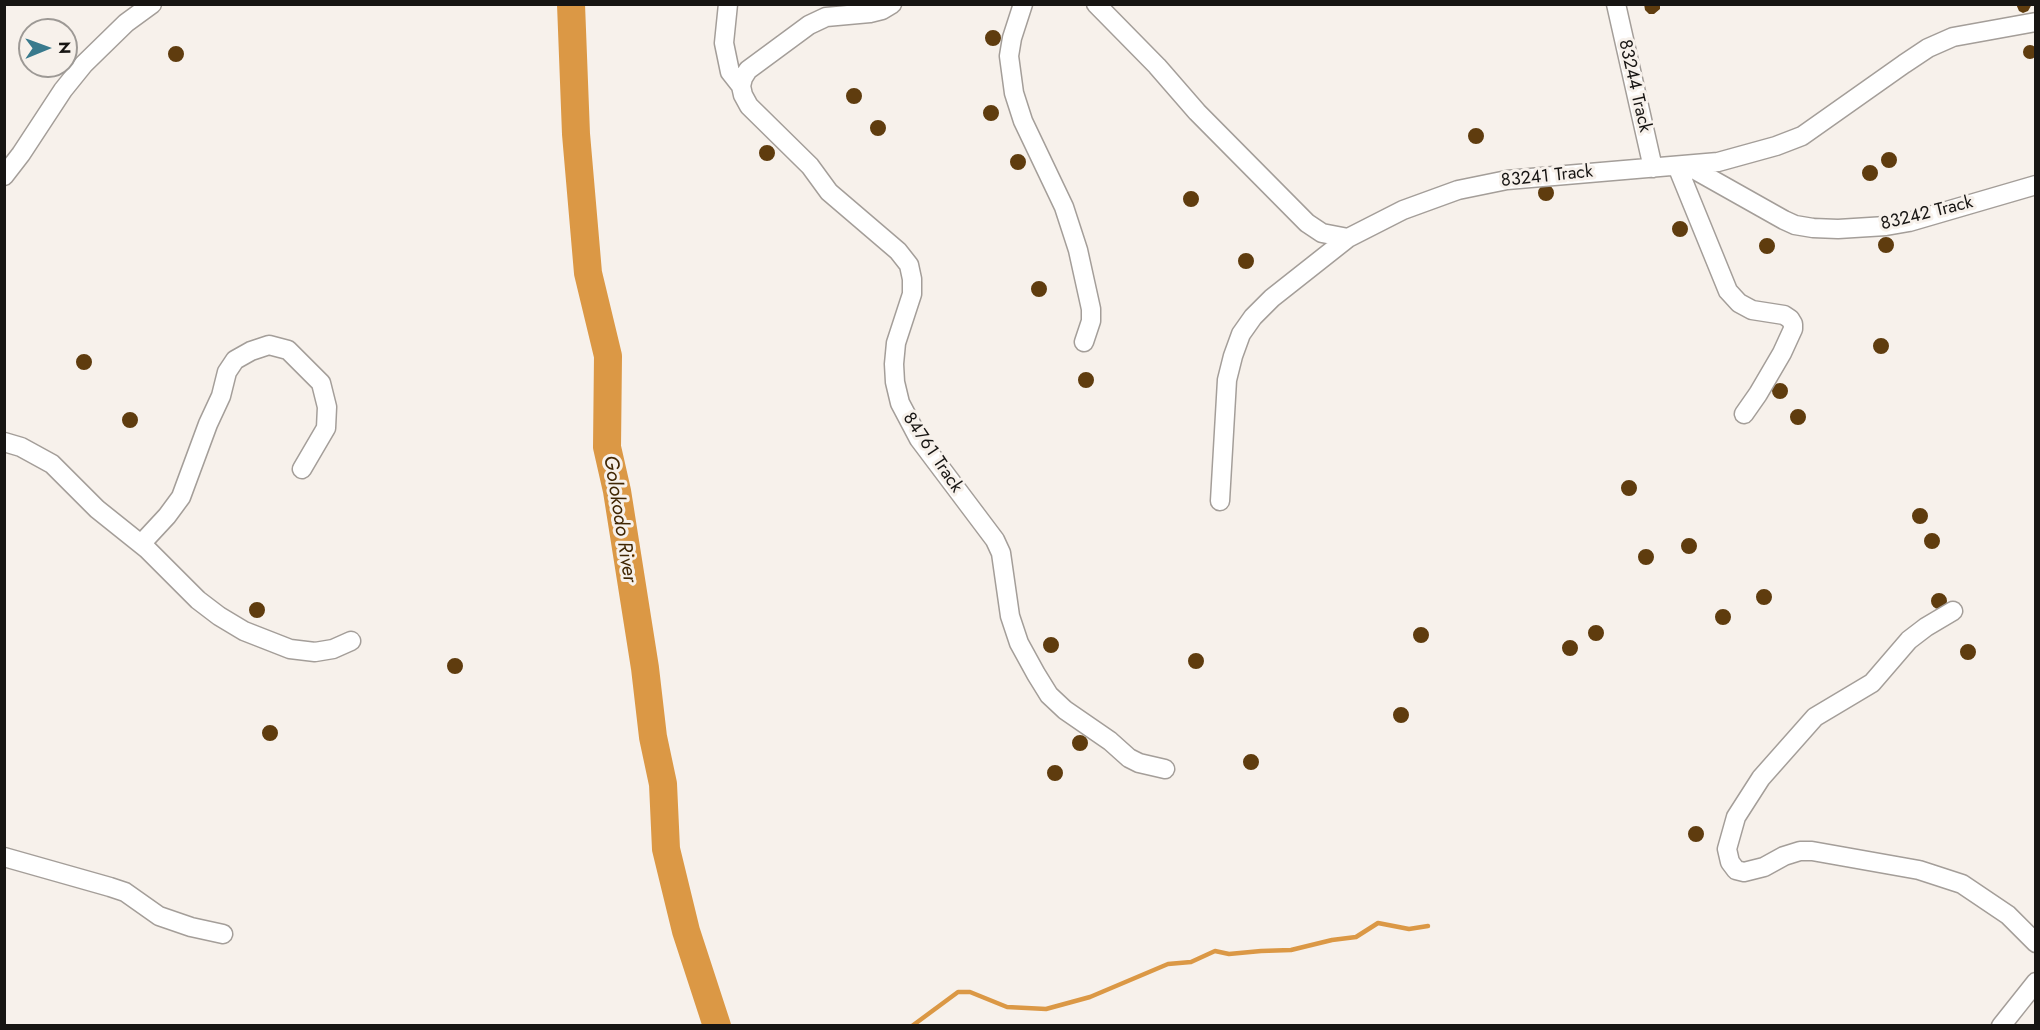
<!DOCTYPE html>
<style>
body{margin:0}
#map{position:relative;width:2040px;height:1030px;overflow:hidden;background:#f7f1eb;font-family:Jost,sans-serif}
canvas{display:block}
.frame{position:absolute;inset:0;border:6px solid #171513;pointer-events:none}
.north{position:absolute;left:18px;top:18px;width:60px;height:60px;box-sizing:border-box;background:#f7f1eb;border:2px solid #9d9995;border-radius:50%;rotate:89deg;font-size:16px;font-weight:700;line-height:24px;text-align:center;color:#171513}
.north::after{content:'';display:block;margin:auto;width:21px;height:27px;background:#397a8d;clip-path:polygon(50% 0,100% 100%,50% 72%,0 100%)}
</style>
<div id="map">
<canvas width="2040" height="1030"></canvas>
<div class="frame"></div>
<div class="north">N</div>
</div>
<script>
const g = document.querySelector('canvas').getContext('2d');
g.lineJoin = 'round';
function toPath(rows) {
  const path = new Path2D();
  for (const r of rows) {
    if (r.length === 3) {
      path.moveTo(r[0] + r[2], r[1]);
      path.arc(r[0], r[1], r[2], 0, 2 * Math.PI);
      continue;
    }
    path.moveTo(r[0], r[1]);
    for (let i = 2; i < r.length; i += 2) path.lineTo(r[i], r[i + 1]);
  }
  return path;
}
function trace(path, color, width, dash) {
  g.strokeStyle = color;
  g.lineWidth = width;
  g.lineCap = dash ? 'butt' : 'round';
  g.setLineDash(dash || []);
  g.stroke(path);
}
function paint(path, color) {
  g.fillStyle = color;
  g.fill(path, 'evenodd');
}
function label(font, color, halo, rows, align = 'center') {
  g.font = font + ' Jost,sans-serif';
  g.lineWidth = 6;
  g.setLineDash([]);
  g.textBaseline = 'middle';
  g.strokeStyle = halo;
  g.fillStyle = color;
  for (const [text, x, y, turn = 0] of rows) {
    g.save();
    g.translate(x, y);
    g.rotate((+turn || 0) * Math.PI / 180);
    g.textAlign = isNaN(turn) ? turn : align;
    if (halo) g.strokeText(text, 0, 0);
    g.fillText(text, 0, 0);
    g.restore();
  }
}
trace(toPath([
 [912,1026,958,992,970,992,1007,1007,1046,1009,1090,997,1168,964,1191,962,1215,951,1229,954,1261,951,1291,950,1332,940,1356,937,1378,923,1409,929,1428,926]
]), '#db9845', 4.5);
trace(toPath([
 [571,4,576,134,588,273,608,356,607,447,617,491,645,668,653,737,663,784,666,849,686,931,717,1026]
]), '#db9845', 28);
paint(toPath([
 [1644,4,1660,4,1660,9,1654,14,1649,14,1645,10],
 [2016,4,2032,4,2028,11,2023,13,2019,11],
 [993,38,8],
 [2030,52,7],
 [176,54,8],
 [854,96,8],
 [991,113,8],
 [878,128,8],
 [1476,136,8],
 [767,153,8],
 [1889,160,8],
 [1018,162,8],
 [1870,173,8],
 [1546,193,8],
 [1191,199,8],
 [1680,229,8],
 [1886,245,8],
 [1767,246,8],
 [1246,261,8],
 [1039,289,8],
 [1881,346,8],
 [84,362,8],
 [1086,380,8],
 [1780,391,8],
 [1798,417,8],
 [130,420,8],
 [1629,488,8],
 [1920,516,8],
 [1932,541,8],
 [1689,546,8],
 [1646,557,8],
 [1764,597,8],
 [1939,601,8],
 [257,610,8],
 [1723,617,8],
 [1596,633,8],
 [1421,635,8],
 [1051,645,8],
 [1570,648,8],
 [1968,652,8],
 [1196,661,8],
 [455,666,8],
 [1401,715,8],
 [270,733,8],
 [1080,743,8],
 [1251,762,8],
 [1055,773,8],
 [1696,834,8]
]), '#5f3c0e');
const minor = toPath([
 [728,4,724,43,730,72,741,86],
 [892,4,882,10,870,13,826,17,809,25,748,70,743,78,741,86,743,95,749,106,810,166,829,192,898,251,909,265,912,279,912,294,896,343,894,364,895,382,900,403,919,439,995,540,1001,553,1010,616,1019,643,1036,674,1049,695,1065,710,1110,741,1129,758,1139,763,1165,769],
 [1023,4,1012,38,1009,56,1014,93,1023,121,1064,207,1078,250,1091,309,1091,321,1084,342],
 [1096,4,1157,66,1197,112,1307,223,1322,233,1348,238],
 [1616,4,1653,168],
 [1677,166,1728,291,1739,303,1752,310,1784,315,1790,319,1793,324,1793,329,1782,353,1758,394,1744,414],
 [1688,166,1784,220,1795,225,1813,228,1838,229,1886,226,1909,222,2036,185],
 [4,176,21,154,63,90,84,64,126,23,152,4],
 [4,442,21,447,52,464,97,509,147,549,198,600,219,616,244,631,290,649,315,652,333,649,351,641],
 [1220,501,1227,380,1233,356,1241,334,1253,317,1272,298,1348,238,1403,210,1458,190,1507,180,1718,162,1776,146,1802,136,1904,64,1928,48,1953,37,2036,22],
 [141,544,167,516,181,497,208,424,221,396,227,372,235,360,251,351,269,345,288,350,321,383,327,407,326,428,302,469],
 [1953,611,1926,627,1909,640,1872,683,1815,717,1761,778,1736,817,1727,849,1730,862,1736,870,1744,872,1764,867,1784,856,1800,851,1812,851,1919,870,1962,884,2008,915,2036,943],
 [4,857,110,887,125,892,159,916,191,927,223,934],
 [2001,1026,2036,982]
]);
trace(minor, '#a49e99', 21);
trace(minor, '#fff', 18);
label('18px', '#171513', '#f7f1eb', [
 ["83244 Track",1634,86,77],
 ["83241 Track",1547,177,-6],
 ["83242 Track",1927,214,-14],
 ["84761 Track",932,453,56]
]);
label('italic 20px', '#412602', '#f7f1eb', [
 ["Golokodo River",619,519,81]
]);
</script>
